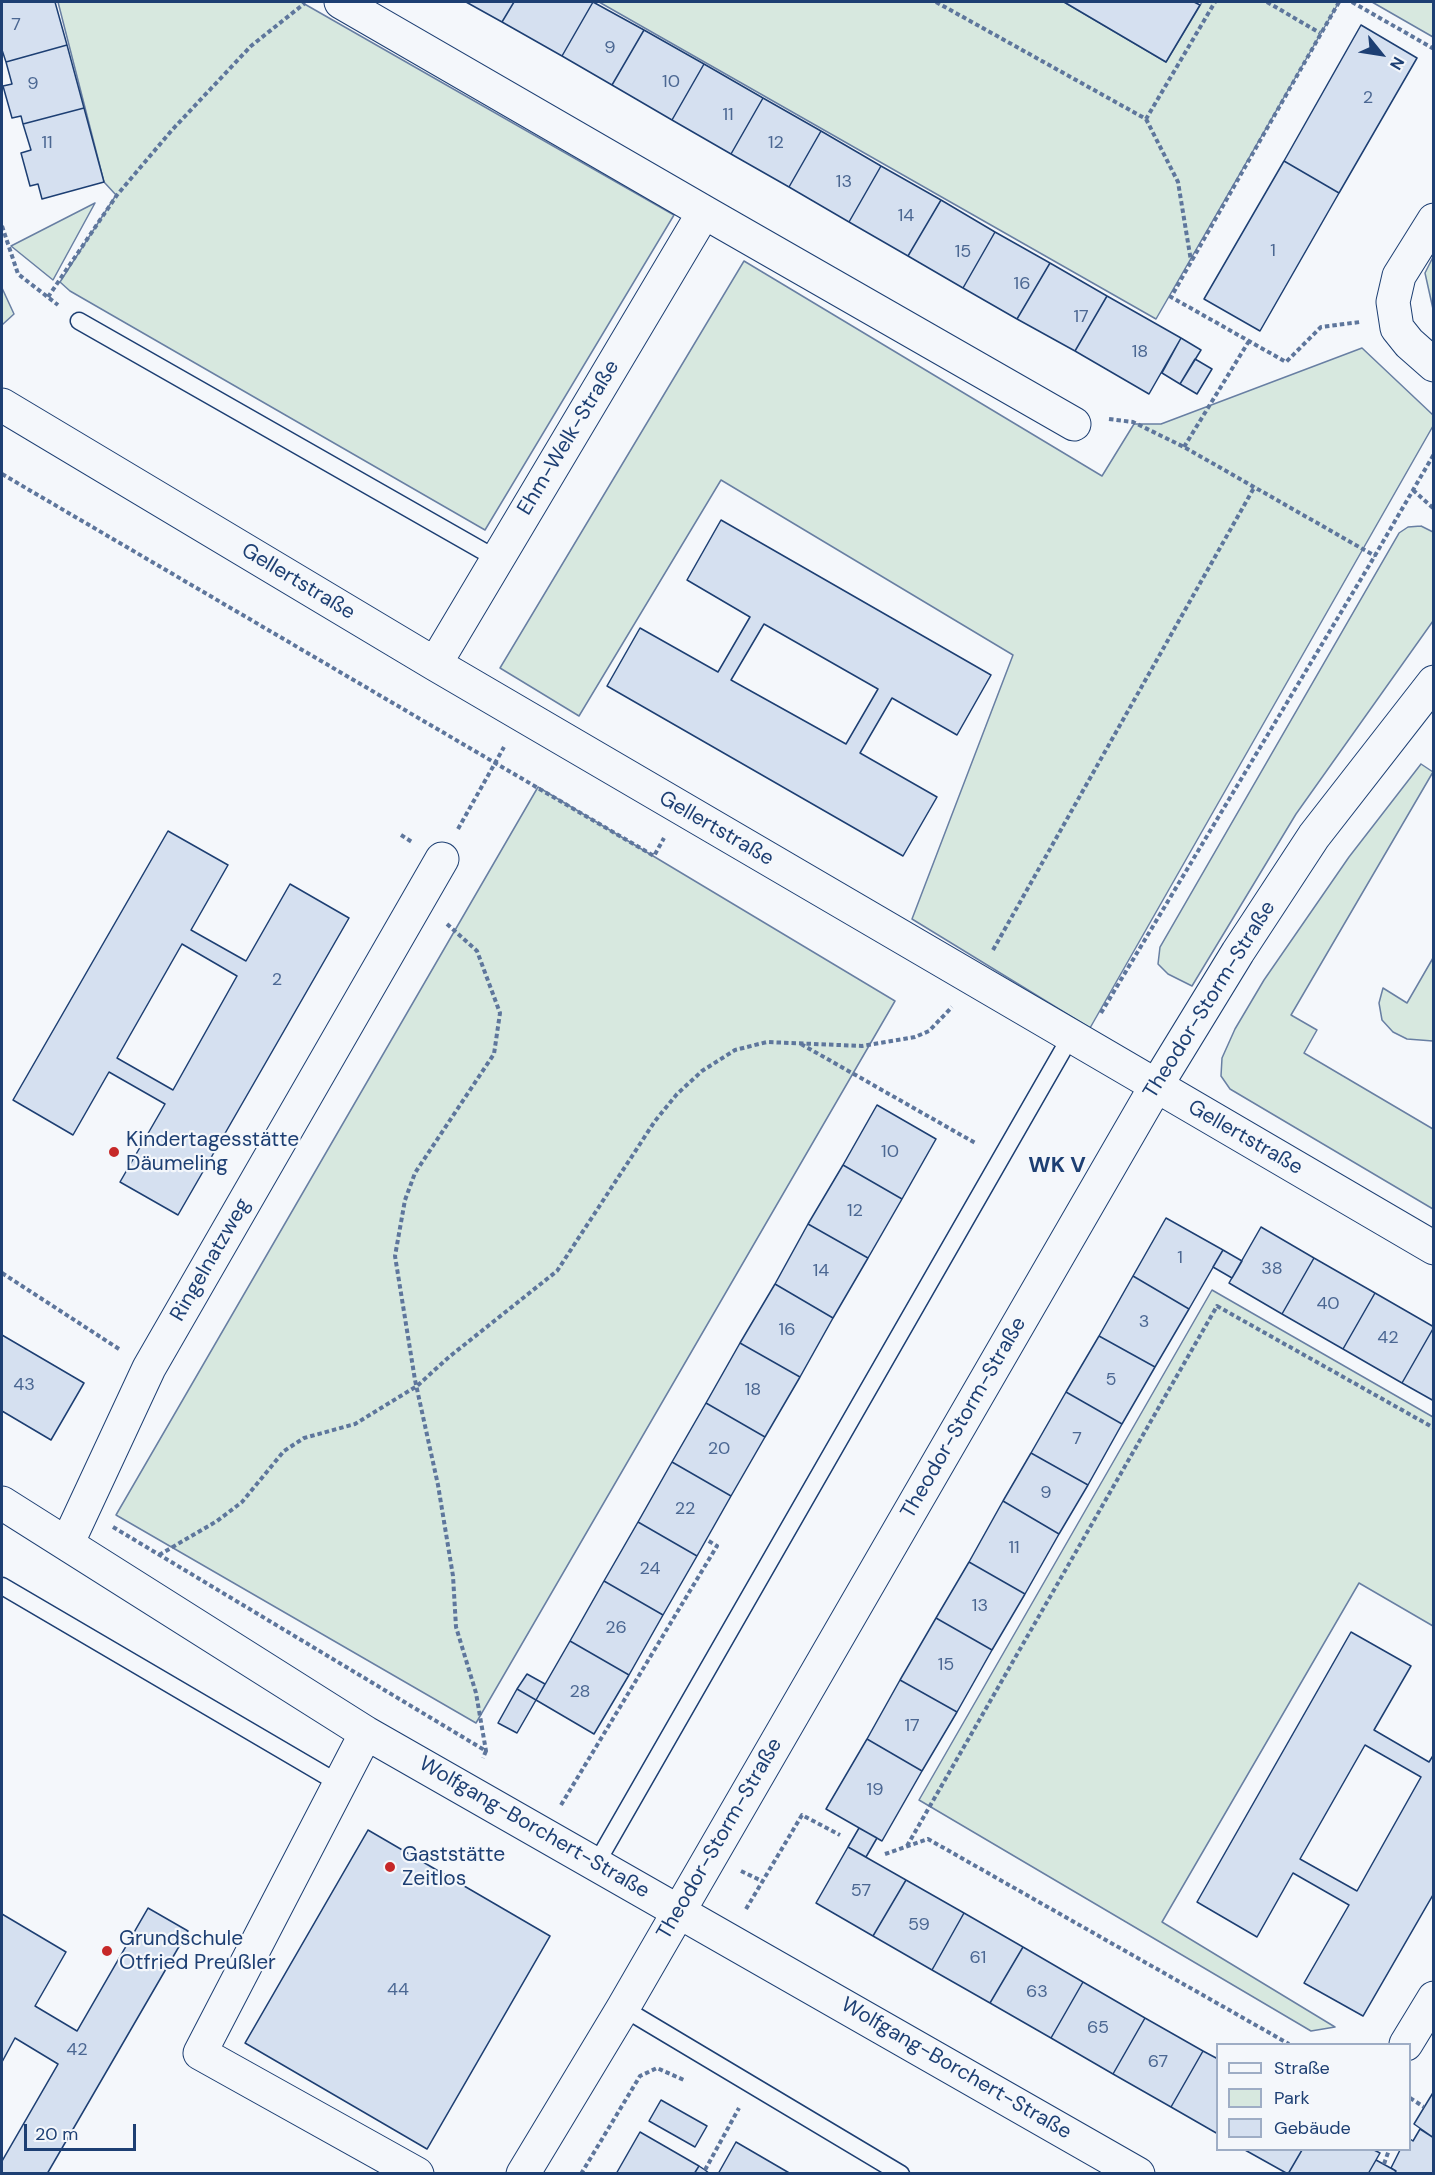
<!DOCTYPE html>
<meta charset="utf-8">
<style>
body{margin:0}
#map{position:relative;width:1435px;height:2175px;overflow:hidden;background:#f4f7fb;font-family:"DM Sans",sans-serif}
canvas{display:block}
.frame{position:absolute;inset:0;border:3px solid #1d3f73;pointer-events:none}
.legend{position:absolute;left:1216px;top:2043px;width:195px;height:108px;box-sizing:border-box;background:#f4f7fb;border:2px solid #9eadc5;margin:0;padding:8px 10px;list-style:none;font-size:18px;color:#1d3f73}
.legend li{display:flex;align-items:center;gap:12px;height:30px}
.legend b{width:30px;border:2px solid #9eadc5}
.north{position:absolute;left:1351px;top:24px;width:60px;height:60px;-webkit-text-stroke:4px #f4f7fb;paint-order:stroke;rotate:120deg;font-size:16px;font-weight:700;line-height:24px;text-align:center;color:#1d3f73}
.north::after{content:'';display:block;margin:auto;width:21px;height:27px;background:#1d3f73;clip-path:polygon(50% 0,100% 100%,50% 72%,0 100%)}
.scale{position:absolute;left:24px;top:2124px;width:112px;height:27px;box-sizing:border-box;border:3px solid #1d3f73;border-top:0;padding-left:8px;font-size:18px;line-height:21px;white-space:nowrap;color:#1d3f73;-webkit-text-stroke:4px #f4f7fb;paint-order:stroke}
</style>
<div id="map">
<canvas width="1435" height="2175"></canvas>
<div class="frame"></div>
<ul class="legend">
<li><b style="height:8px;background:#f4f7fb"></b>Straße</li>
<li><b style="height:16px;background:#d7e8df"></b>Park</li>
<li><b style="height:16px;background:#d5e0f0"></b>Gebäude</li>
</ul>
<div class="north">N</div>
<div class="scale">20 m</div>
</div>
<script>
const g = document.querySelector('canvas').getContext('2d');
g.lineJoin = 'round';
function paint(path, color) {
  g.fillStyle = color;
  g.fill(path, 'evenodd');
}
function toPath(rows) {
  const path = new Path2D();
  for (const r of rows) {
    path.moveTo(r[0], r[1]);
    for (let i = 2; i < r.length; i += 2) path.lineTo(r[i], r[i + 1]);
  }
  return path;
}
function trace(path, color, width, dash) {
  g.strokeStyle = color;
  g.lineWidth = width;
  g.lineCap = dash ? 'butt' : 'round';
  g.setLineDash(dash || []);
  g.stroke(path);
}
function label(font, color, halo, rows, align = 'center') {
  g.font = font + ' "DM Sans",sans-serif';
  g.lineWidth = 4.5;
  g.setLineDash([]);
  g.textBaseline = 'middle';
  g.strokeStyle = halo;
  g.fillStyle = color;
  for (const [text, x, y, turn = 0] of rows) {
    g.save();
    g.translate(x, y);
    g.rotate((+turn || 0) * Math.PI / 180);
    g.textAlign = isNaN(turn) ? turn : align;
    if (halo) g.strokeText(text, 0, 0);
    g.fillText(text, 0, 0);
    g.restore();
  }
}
const green = toPath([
 [58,2,301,2,674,215,485,530,70,291,60,282,116,195,104,182,58,2],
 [599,2,1064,2,1166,62,1202,2,1339,2,1156,319,599,2],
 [1372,2,1433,2,1433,37,1372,2],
 [95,203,53,280,11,246,95,203],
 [1433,257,1433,309,1425,273,1433,257],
 [744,261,1102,476,1134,424,1161,424,1362,348,1433,415,1433,426,1090,1028,912,919,1013,655,721,480,579,716,500,668,744,261],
 [2,288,14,314,2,325,2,288],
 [1421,526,1433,532,1433,621,1296,814,1192,986,1168,974,1158,964,1160,947,1399,533,1408,527,1421,526],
 [1421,764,1433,772,1291,1015,1317,1030,1304,1053,1433,1129,1433,1209,1230,1089,1221,1076,1222,1058,1235,1029,1264,980,1349,857,1421,764],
 [538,787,895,1001,476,1723,116,1515,538,787],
 [1433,958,1433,1041,1407,1039,1393,1032,1382,1020,1379,1003,1383,988,1407,1003,1433,958],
 [1212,1290,1433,1417,1433,1626,1359,1583,1162,1922,1335,2027,1311,2031,919,1800,1212,1290]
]);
paint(green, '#d7e8df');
trace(green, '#687fa3', 1.5);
const building = toPath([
 [2,2,55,2,67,45,6,62,2,50,2,2],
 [466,2,514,2,502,22,466,2],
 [514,2,593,2,562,56,502,22,514,2],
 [593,2,644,30,612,85,562,56,593,2],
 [1064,2,1194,2,1200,5,1166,62,1064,2],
 [1361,25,1417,58,1339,193,1284,161,1361,25],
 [644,30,704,64,672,120,612,85,644,30],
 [67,45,84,108,23,124,21,116,12,118,3,86,12,84,6,62,67,45],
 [704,64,763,98,731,154,672,120,704,64],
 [763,98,821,131,789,187,731,154,763,98],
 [84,108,104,182,42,199,38,184,30,186,21,153,31,150,23,124,84,108],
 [821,131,881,166,849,222,789,187,821,131],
 [1284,161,1339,193,1260,331,1204,299,1284,161],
 [881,166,941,200,908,256,849,222,881,166],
 [941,200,995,232,963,288,908,256,941,200],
 [995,232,1050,263,1017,319,963,288,995,232],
 [1050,263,1107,296,1075,351,1017,319,1050,263],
 [1107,296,1181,338,1149,394,1075,351,1107,296],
 [1181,338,1201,350,1180,384,1162,373,1181,338],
 [1195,359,1212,369,1197,394,1180,384,1195,359],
 [721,520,991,675,957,735,892,698,860,753,937,797,903,856,607,686,640,628,718,672,750,617,687,580,721,520],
 [764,624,878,689,846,744,731,680,764,624],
 [168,831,228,865,191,930,246,961,290,884,349,918,178,1215,120,1182,165,1104,109,1072,73,1135,13,1100,168,831],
 [182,944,237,976,173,1090,117,1058,182,944],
 [877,1105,936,1139,902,1199,843,1165,877,1105],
 [843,1165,902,1199,868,1258,808,1224,843,1165],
 [1166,1218,1223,1250,1189,1309,1133,1276,1166,1218],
 [808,1224,868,1258,833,1318,775,1284,808,1224],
 [1261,1227,1314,1258,1282,1314,1229,1283,1261,1227],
 [1223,1250,1242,1261,1232,1278,1213,1267,1223,1250],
 [1314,1258,1375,1293,1343,1349,1282,1314,1314,1258],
 [1133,1276,1189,1309,1155,1367,1099,1336,1133,1276],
 [775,1284,833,1318,800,1377,740,1343,775,1284],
 [1375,1293,1434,1327,1402,1383,1343,1349,1375,1293],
 [1434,1327,1434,1401,1402,1383,1434,1327],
 [2,1335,84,1383,51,1440,2,1411,2,1335],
 [1099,1336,1155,1367,1122,1424,1066,1392,1099,1336],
 [740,1343,800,1377,765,1437,706,1403,740,1343],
 [1066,1392,1122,1424,1088,1485,1031,1453,1066,1392],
 [706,1403,765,1437,731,1496,672,1462,706,1403],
 [1031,1453,1088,1485,1059,1534,1003,1501,1031,1453],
 [672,1462,731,1496,697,1556,638,1522,672,1462],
 [1003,1501,1059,1534,1025,1594,969,1562,1003,1501],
 [638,1522,697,1556,663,1615,604,1581,638,1522],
 [969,1562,1025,1594,992,1650,936,1618,969,1562],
 [604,1581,663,1615,629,1675,570,1641,604,1581],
 [936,1618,992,1650,957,1712,900,1680,936,1618],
 [1351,1632,1411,1666,1374,1730,1429,1762,1434,1754,1434,1893,1363,2016,1304,1983,1349,1905,1293,1873,1257,1937,1197,1902,1351,1632],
 [1365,1745,1421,1777,1357,1891,1300,1859,1365,1745],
 [570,1641,629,1675,594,1734,536,1700,570,1641],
 [527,1674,545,1684,536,1700,517,1689,527,1674],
 [900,1680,957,1712,922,1771,867,1739,900,1680],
 [517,1689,536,1700,517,1733,498,1723,517,1689],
 [867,1739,922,1771,882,1841,826,1809,867,1739],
 [859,1828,877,1838,866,1857,848,1847,859,1828],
 [368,1830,550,1936,427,2149,245,2043,368,1830],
 [848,1847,906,1880,873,1936,816,1903,848,1847],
 [906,1880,964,1913,932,1970,873,1936,906,1880],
 [148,1908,188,1931,47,2174,2,2174,2,2161,58,2064,15,2038,2,2062,2,1914,66,1952,35,2006,77,2031,148,1908],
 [964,1913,1023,1947,990,2003,932,1970,964,1913],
 [1023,1947,1083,1982,1051,2038,990,2003,1023,1947],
 [1083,1982,1145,2018,1113,2074,1051,2038,1083,1982],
 [1145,2018,1203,2051,1171,2107,1113,2074,1145,2018],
 [1203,2051,1218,2059,1218,2134,1171,2107,1203,2051],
 [1434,2091,1434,2138,1414,2124,1434,2091],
 [661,2100,707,2126,695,2147,649,2121,661,2100],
 [1420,2129,1434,2138,1434,2174,1394,2174,1396,2171,1391,2168,1400,2150,1410,2150,1410,2139,1413,2141,1420,2129],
 [640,2132,699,2166,694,2174,616,2174,640,2132],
 [736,2142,791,2174,718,2174,736,2142],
 [1245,2150,1302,2150,1288,2174,1245,2150],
 [1302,2150,1374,2150,1380,2153,1368,2174,1288,2174,1302,2150],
 [1376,2160,1396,2171,1394,2174,1368,2174,1376,2160],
 [699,2166,705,2170,710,2174,694,2174,699,2166]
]);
paint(building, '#d5e0f0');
trace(building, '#1d3f73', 1.5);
const service = toPath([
 [79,321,497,559],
 [2,1586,340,1784],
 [596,1864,1071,1036],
 [623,2008,901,2174]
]);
const minor = toPath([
 [341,2,704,212],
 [1434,220,1399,276,1393,302,1397,328,1409,343,1434,365],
 [2,405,435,664,1434,1248],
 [435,664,704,212,1074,424],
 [2,1503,366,1733,1138,2174],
 [67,1544,149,1368,442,859],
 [366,1733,200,2053,417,2174],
 [1406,2044,1434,1998],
 [523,2174,623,2008,1156,1086,1238,952,1314,836,1434,682]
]);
trace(service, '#1d3f73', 19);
trace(minor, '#1d3f73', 35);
trace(toPath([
 [936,2,1146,119,1215,2],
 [1267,2,1320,33],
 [1339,2,1171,297,1286,362,1321,327,1360,322],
 [1352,2,1434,49],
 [1146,119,1178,182,1191,261],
 [2,226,18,274,58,305],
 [48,297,117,195,172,130,251,46,305,3],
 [1109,419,1133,422,1184,447,1375,556],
 [1184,447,1249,341],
 [2,474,654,856,664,838],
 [1413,490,1434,509],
 [458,829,504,747],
 [401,835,412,842],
 [447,924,477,951,500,1013,494,1054,415,1173,405,1200,395,1256,415,1380,438,1485,453,1576,456,1627,476,1693,486,1751],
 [993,950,1255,486],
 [1101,1013,1370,564,1434,454],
 [801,1044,977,1144],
 [2,1273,119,1349],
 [113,1527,486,1751,483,1758],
 [159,1555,217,1521,242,1502,284,1451,304,1438,355,1424,417,1386,449,1357,557,1271,655,1121,677,1094,702,1071,735,1050,767,1042,862,1046,915,1037,929,1031,952,1007],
 [561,1805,717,1546,707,1540],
 [907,1846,1217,1306,1434,1428],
 [885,1854,928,1839,1289,2044],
 [741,1871,762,1881],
 [746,1909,802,1815,840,1835],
 [1410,2098,1424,2107],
 [1384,2164,1389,2150],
 [705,2170,739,2108],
 [581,2174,640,2076,657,2068,686,2081]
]), '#5e769c', 4, [4.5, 3]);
trace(service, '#f4f7fb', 16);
trace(minor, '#f4f7fb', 33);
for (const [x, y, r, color] of [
 [114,1152,6,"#c62828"],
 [390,1867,6,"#c62828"],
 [107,1951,6,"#c62828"]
]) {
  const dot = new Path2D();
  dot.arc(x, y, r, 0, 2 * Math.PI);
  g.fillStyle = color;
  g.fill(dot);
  trace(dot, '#f4f7fb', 2);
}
label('18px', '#4b6792', null, [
 ["7",16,25],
 ["9",610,48],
 ["10",671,82],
 ["9",33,84],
 ["2",1368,98],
 ["11",728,115],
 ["11",47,143],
 ["12",776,143],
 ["13",844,182],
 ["14",906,216],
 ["1",1273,251],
 ["15",963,252],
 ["16",1022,284],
 ["17",1081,317],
 ["18",1140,352],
 ["2",277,980],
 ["10",890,1152],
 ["12",855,1211],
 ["1",1180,1258],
 ["38",1272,1269],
 ["14",821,1271],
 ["40",1328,1304],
 ["3",1144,1322],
 ["16",787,1330],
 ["42",1388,1338],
 ["5",1111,1380],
 ["43",24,1385],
 ["18",753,1390],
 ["7",1077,1439],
 ["20",719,1449],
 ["9",1046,1493],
 ["22",685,1509],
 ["11",1014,1548],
 ["24",650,1569],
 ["13",980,1606],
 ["26",616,1628],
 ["15",946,1665],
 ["28",580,1692],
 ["17",912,1726],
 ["19",875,1790],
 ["57",861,1891],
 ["59",919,1925],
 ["61",978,1958],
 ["44",398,1990],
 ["63",1037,1992],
 ["65",1098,2028],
 ["42",77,2050],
 ["67",1158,2062]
]);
label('21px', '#1d3f73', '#f4f7fb', [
 ["Ehm-Welk-Straße",569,438,-59],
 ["Gellertstraße",298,582,31],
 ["Gellertstraße",716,829,30],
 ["Theodor-Storm-Straße",1210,1000,-58],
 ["Gellertstraße",1245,1138,30],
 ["Ringelnatzweg",211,1260,-60],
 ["Theodor-Storm-Straße",964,1418,-60],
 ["Wolfgang-Borchert-Straße",534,1828,30],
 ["Theodor-Storm-Straße",720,1839,-60],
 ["Wolfgang-Borchert-Straße",956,2069,30]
]);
label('21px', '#1d3f73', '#f4f7fb', [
 ["Kindertagesstätte",126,1140],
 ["Däumeling",126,1164],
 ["Gaststätte",402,1855],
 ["Zeitlos",402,1879],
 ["Grundschule",119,1939],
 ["Otfried Preußler",119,1963]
], 'left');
label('bold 22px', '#1d3f73', '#f4f7fb', [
 ["WK V",1057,1166]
]);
</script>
